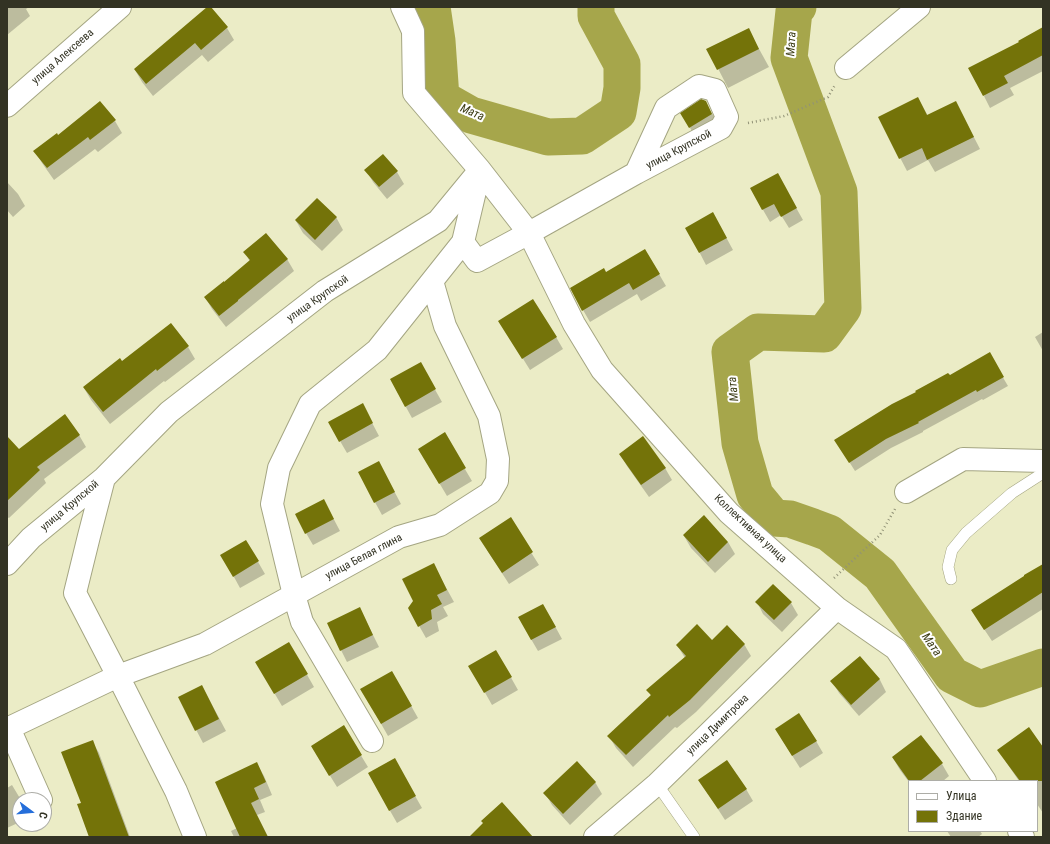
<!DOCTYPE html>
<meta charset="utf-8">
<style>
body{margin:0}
#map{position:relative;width:1050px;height:844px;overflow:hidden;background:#ebecc6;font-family:"Roboto Condensed",sans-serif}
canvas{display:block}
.frame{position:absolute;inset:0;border:8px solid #333324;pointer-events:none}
.legend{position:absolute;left:908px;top:780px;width:130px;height:52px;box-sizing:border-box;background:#fff;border:1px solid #adada7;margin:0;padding:5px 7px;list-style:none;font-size:12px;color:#333324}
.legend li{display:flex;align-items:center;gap:8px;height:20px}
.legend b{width:20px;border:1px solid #adada7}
.north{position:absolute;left:12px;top:792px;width:40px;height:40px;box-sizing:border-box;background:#fff;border:1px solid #adada7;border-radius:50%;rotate:106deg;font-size:11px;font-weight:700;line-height:16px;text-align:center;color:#333324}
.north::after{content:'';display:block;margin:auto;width:14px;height:18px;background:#256eda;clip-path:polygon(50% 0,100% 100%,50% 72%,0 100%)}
</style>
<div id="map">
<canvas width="1050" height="844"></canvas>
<div class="frame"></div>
<ul class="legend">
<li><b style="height:5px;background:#fff"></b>Улица</li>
<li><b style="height:11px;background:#747309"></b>Здание</li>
</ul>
<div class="north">С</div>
</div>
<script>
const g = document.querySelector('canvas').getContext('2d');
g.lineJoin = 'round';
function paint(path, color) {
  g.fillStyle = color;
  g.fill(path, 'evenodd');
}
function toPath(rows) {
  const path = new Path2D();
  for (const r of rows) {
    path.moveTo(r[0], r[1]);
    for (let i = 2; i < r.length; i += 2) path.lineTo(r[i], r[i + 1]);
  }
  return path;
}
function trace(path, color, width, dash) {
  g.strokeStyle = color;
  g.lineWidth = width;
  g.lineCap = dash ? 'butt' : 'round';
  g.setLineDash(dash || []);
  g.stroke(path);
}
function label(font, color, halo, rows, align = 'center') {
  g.font = font + ' "Roboto Condensed",sans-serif';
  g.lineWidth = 4;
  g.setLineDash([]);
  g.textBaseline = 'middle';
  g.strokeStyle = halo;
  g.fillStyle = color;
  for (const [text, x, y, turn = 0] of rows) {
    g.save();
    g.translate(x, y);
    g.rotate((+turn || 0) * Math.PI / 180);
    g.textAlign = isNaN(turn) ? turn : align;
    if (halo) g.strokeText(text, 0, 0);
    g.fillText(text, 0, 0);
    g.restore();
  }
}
paint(toPath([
 [7,7,29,7,26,9,30,16,7,35],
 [208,7,209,7,227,28,234,40,208,62,202,55,153,96,142,82,135,70],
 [1043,28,1043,71,1010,88,1014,95,990,108,984,96,1020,42],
 [748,29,769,67,728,88,708,49],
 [918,98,928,116,962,114,980,149,935,172,928,160,907,171,879,117],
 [705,102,716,120,700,145,682,114],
 [115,121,122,133,98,152,95,149,54,180,42,163,35,151,58,136],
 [383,155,397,172,404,184,387,199,373,182,366,170],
 [777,174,803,220,789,228,781,215,770,222,751,189],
 [7,182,18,194,25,206,13,217,7,210],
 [336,217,343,230,322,251,303,233,296,221],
 [720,226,733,250,706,265,687,228],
 [245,252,287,259,294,271,226,327,212,309,205,297,224,283,250,262],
 [606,273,659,274,666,286,641,301,637,294,590,322,583,310],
 [171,325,188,347,195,359,165,382,164,381,110,424,91,400,84,388,122,362],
 [1043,332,1043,351,1035,337],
 [507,333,556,337,563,349,530,370],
 [989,354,1008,386,983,400,982,399,923,431,923,432,891,448,855,471,841,449,950,377],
 [420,363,442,402,412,418,391,380],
 [369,417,379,436,347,453,340,441],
 [444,434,472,481,447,496,419,449],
 [79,435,86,447,44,479,46,483,9,518,7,517,7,450,19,450],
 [620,454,665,468,672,480,649,497,627,466],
 [359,473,385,474,401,504,382,515],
 [330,512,340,531,313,545,306,533],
 [510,519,539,565,509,584,487,550],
 [684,536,728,542,735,554,715,573,691,548],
 [246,541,265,574,240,588,222,555],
 [433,564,454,602,443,607,448,616,437,622,439,631,426,638,409,608,414,601],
 [1043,565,1043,609,992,641,980,623],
 [757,602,791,603,798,615,782,632,763,614],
 [550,617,562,639,538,651,531,639],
 [366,621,379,647,347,662,341,650],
 [712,641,744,644,751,656,696,712,677,728,675,727,633,767,616,748,609,736,651,696,648,690,685,658,677,645],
 [289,643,314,687,282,706,256,662],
 [496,651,518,690,492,705,470,666],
 [859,657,880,680,886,692,859,716,839,693,832,681],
 [392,672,418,718,388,736,362,690],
 [202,686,226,731,203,743,179,697],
 [343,726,368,767,337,787,319,758],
 [921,736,942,764,949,776,943,781,909,781,909,782,900,770,893,758],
 [92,741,99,753,130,837,90,837,82,803],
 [783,741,816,741,823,753,800,768],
 [1043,749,1043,813,1037,804,1037,781,1019,781,1006,762,999,750],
 [394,759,422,808,397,823,369,774],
 [257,764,264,776,272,795,260,800,265,812,257,815,268,837,234,837,231,831,237,828],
 [699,780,746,789,753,801,725,820],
 [595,782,602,794,570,825,552,805,545,793],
 [12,785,21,800,20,822,7,828,7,788],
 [947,831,980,831,982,834,978,837,951,837]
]), '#0003');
trace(toPath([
 [432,7,437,41,441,98,471,115,548,137,582,136,618,112,622,88,622,64,596,16,596,7],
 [798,7,794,11,789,58,839,192,843,308,824,334,758,332,730,352,740,443,755,495,774,518,790,519,813,527,829,533,880,574,952,675,980,689,1043,667]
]), '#a6a64b', 37);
paint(toPath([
 [207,7,211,7,228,27,201,50,195,43,146,84,134,69],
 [1043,27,1043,55,1004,76,1008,83,983,96,968,68,1019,42,1018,41],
 [749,28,759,49,717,70,706,49],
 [918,97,927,115,956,101,974,137,927,160,922,148,899,159,878,117],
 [701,99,706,101,712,114,689,128,680,113],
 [100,101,116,120,90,140,88,137,47,168,33,151,57,133,58,135],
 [383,154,398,171,379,187,364,170],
 [778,173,797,208,781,217,774,204,762,210,750,188],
 [317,198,337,217,315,240,295,220],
 [713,212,727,238,699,253,685,228],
 [266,233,288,259,238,300,238,301,219,316,204,297,224,281,224,282,250,260,243,252],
 [645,249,660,274,633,290,629,283,582,311,570,288,604,268,606,272],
 [533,299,557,337,522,359,498,321],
 [171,323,189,346,157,371,156,369,103,412,83,387,120,358,122,361],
 [990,352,1004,377,977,392,976,390,918,422,919,423,886,439,849,463,834,440,892,404,916,392,915,391,948,373,950,375],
 [421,362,436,389,405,407,390,379],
 [363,403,373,423,339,442,328,422],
 [65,414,80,435,37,467,40,470,7,501,7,436,19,449],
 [445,432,466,468,439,484,418,449],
 [643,436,666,468,641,485,619,454],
 [379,461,395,492,374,503,358,472],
 [324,499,334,519,305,534,295,514],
 [704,515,728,542,708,562,683,535],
 [511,517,533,552,502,573,479,538],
 [246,540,259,561,233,577,220,555],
 [434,563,447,590,437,595,442,604,431,610,432,619,418,627,408,608,413,601,402,579],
 [1043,564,1043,592,984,630,971,610,1024,576,1024,575],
 [773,584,792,602,774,620,755,602],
 [543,604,556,627,531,640,518,617],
 [360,607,373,635,340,651,327,623],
 [697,624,712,640,727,625,745,644,690,700,669,717,668,715,626,755,607,736,651,695,646,690,686,656,676,645],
 [289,642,308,674,274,694,255,662],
 [496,650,512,677,484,693,468,666],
 [860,656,880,679,851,705,830,681],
 [392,671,412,706,381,724,360,689],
 [202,685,219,719,195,731,178,697],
 [799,713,817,741,792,756,775,729],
 [344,725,362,755,329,776,311,746],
 [1029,727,1043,747,1043,781,1020,781,997,750],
 [921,735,943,763,920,781,909,781,892,757],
 [93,740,113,794,129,837,89,837,77,804,81,803,61,752],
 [395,758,416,796,389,811,368,773],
 [727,760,747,789,718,809,698,780],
 [577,761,596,782,563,814,543,793],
 [257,762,266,782,254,788,259,799,251,803,268,837,240,837,215,782],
 [502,802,533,837,469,837,483,823,481,821]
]), '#747309');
const service = toPath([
 [951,579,948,567,952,550,966,533,1012,493,1043,473],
 [657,784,694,837]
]);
const minor = toPath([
 [402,7,413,31,414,93,480,170,463,242,477,261,529,233,574,324,602,370,729,513,837,608,896,649,985,781],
 [846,68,919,7],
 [104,478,89,536,75,593,118,676,176,791,195,837],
 [906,492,963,459,1043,461],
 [7,564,31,538,104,478,169,412,325,291,438,221,480,170,529,233,636,173,721,128,727,117,715,90,699,86,666,108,636,173],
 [372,741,302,622,294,595,272,504,279,468,310,404,377,350,432,281],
 [41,800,9,728,118,676,205,644,399,537,440,525,490,493,497,481,498,459,489,416,445,326,432,281,463,242],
 [1019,831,1023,837],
 [595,837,657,784,837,608]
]);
const secondary = toPath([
 [7,106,120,7]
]);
trace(service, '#a4a582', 12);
trace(minor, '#a4a582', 24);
trace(secondary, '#a4a582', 24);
trace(toPath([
 [748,123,784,116,828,97,835,85],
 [834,578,880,535,895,509]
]), '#919277', 2.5, [1, 3]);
trace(service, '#fff', 11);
trace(minor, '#fff', 22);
trace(secondary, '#fff', 22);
label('11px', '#333324', '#fff', [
 ["улица Алексеева",63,57,-41],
 ["улица Крупской",679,150,-28],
 ["улица Крупской",318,299,-35],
 ["улица Крупской",70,506,-40],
 ["Коллективная улица",750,529,43],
 ["улица Белая глина",364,557,-28],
 ["улица Димитрова",718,725,-44]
]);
label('italic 12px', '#3d3d16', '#fff', [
 ["Мата",792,44,-87],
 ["Мата",472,113,23],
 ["Мата",734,389,-96],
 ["Мата",931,645,55]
]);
</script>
